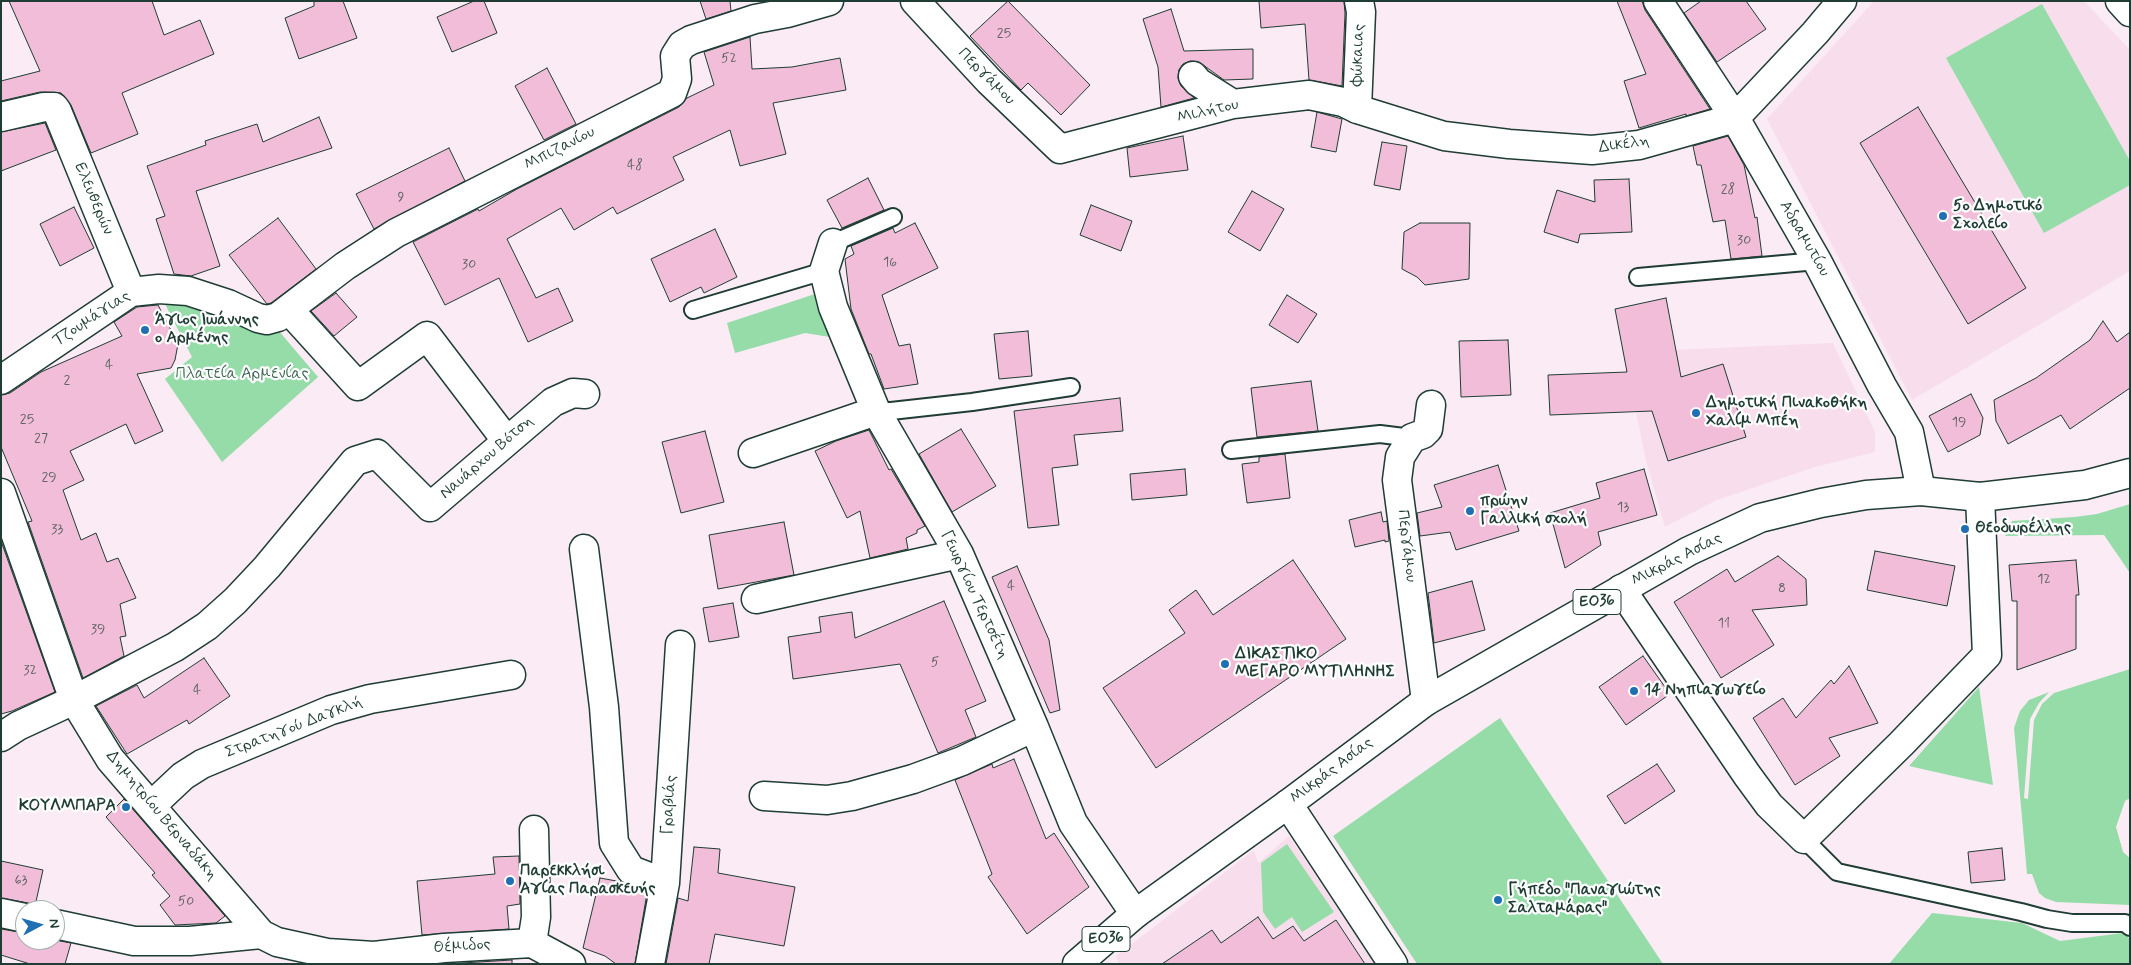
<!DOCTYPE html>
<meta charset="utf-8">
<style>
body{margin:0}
#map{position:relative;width:2131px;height:965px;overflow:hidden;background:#fbebf4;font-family:Mynerve,sans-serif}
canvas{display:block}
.frame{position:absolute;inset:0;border:2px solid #1f3d34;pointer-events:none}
.north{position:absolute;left:15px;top:900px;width:50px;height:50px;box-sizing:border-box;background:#fff;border:1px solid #a5b1ae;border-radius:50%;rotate:84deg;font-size:14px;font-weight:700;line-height:20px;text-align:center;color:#1f3d34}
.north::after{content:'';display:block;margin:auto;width:18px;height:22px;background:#1f6fb2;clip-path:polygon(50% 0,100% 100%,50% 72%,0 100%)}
</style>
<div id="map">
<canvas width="2131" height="965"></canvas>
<div class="frame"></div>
<div class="north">N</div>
</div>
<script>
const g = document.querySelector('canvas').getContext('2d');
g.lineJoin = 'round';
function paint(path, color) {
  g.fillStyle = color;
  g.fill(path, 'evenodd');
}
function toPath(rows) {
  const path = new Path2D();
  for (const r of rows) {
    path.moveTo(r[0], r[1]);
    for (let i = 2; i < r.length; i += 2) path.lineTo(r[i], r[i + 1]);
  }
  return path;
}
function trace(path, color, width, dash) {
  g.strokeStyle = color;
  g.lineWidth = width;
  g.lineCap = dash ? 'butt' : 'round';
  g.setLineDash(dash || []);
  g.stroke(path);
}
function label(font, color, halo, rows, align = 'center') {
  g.font = font + ' Mynerve,sans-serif';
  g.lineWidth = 4.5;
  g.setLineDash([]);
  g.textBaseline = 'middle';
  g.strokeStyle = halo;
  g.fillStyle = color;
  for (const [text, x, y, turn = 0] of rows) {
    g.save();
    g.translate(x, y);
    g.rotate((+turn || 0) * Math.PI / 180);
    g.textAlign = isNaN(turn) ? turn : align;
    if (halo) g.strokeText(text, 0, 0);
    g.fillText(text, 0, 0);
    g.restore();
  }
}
paint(toPath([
 [1874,1,2084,1,2130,50,2130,271,1912,400,1767,119],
 [1833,343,1875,432,1875,452,1815,467,1717,500,1665,527,1646,461,1624,352],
 [1289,836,1376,964,1119,964,1116,956,1254,850,1258,863]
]), '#f8ddec');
paint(toPath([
 [2042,4,2130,161,2130,185,2044,233,1946,58],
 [815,294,830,337,805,333,735,353,727,323],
 [162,298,278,330,318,377,222,462,165,379,192,357],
 [2130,504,2130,573,2104,535,2005,536,2012,521,2075,517,2097,514],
 [2130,669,2130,798,2125,801,2116,827,2123,852,2130,858,2130,905,2056,902,2045,898,2039,893,2032,874,2027,874,2014,728,2020,711,2029,700,2049,692,2039,703,2030,719,2024,798,2028,799,2034,720,2042,704,2054,693],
 [1979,687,1993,785,1909,766],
 [1500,718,1663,964,1417,964,1333,836],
 [1287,844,1334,912,1302,932,1292,917,1275,929,1263,912,1261,863],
 [1932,913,2022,923,2060,941,2123,933,2130,939,2130,964,1889,964]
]), '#95dca9');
const building = toPath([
 [9,1,152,1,164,35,200,20,214,54,122,93,138,134,91,153,71,105,61,93,40,92,1,101,1,81,40,71,9,1],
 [314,1,343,1,357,38,299,59,285,18,314,6,314,1],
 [474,1,484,1,497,33,452,52,437,17,474,1],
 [700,1,730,1,731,11,706,19,700,1],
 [1008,1,1090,85,1061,115,1028,83,1021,90,970,36,1008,1],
 [1259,1,1344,1,1345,13,1342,86,1309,80,1305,24,1261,28,1259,1],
 [1617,1,1642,1,1645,10,1710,109,1686,116,1686,114,1639,128,1624,81,1646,74,1617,1],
 [1701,1,1746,1,1766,29,1717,62,1684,13,1701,1],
 [1171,9,1184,51,1253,49,1253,79,1224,80,1199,62,1190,61,1183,64,1179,70,1178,78,1181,86,1194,98,1161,107,1158,67,1143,19,1171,9],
 [750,37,752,69,792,67,840,58,846,90,773,103,786,154,740,166,730,130,673,157,684,180,617,214,613,207,574,230,561,208,507,239,536,298,558,288,573,321,528,342,499,278,445,305,413,242,478,209,479,211,517,189,679,107,687,98,714,85,704,52,750,37],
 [547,68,576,124,544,140,515,86,547,68],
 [1918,107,2026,288,1968,324,1860,143,1918,107],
 [1317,112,1342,119,1336,152,1311,147,1317,112],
 [319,117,332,148,196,191,220,266,191,276,174,274,156,219,165,216,147,166,206,145,205,141,257,124,263,142,319,117],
 [45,123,56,150,1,171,1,132,45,123],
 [1183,136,1188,170,1130,177,1127,148,1183,136],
 [1728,136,1744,165,1755,218,1757,217,1762,256,1731,259,1725,220,1713,222,1701,165,1697,165,1693,146,1728,136],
 [1382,142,1407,146,1400,190,1374,185,1382,142],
 [449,148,465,181,374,229,356,194,449,148],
 [868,178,884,210,842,228,827,200,868,178],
 [1629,179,1632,232,1580,234,1578,243,1544,232,1557,190,1595,202,1594,180,1629,179],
 [1252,191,1284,209,1260,251,1228,232,1252,191],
 [1091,205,1132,221,1121,251,1080,235,1091,205],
 [74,207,94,248,60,266,40,224,74,207],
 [278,218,316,269,271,303,267,304,229,255,278,218],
 [915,223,938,268,882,295,899,346,910,344,918,384,884,389,871,354,869,354,851,309,845,259,854,254,851,246,893,228,895,233,915,223],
 [1420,223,1470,223,1469,279,1425,285,1417,277,1402,269,1404,232,1420,223],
 [715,229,737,277,704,293,701,287,670,302,651,259,715,229],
 [336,293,357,317,334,336,311,311,336,293],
 [1287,295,1317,314,1298,343,1269,325,1287,295],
 [1666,298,1681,377,1723,364,1746,437,1668,461,1652,411,1550,415,1548,375,1627,372,1615,309,1666,298],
 [158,305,178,344,175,360,171,368,137,374,163,431,135,444,126,424,70,451,84,480,63,490,81,540,96,533,107,562,118,558,136,598,120,604,126,636,120,637,124,656,83,678,28,522,32,521,1,447,1,395,10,393,41,372,122,336,114,322,137,307,158,305],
 [2103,321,2117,342,2130,332,2130,388,2070,429,2061,415,2008,444,1996,421,1994,400,2036,378,2090,340,2103,321],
 [1028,331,1032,376,999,379,994,334,1028,331],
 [1508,340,1511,395,1461,397,1459,341,1508,340],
 [1311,381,1318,431,1257,437,1251,388,1311,381],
 [1971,394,1983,418,1980,435,1948,452,1929,416,1971,394],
 [1120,398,1123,431,1074,435,1078,465,1052,468,1059,525,1028,528,1014,411,1120,398],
 [961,429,996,486,952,512,919,454,961,429],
 [869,430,889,470,891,469,925,526,917,530,917,533,906,538,908,549,870,558,860,511,847,518,815,451,836,441,869,430],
 [705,431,724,502,681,513,662,442,705,431],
 [1285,454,1290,498,1247,503,1242,464,1259,462,1259,457,1285,454],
 [1498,465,1519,531,1456,550,1450,532,1420,536,1417,513,1442,507,1434,485,1498,465],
 [1185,469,1187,495,1132,500,1130,474,1185,469],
 [1644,469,1657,515,1598,532,1601,545,1565,568,1550,513,1600,498,1596,483,1644,469],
 [1381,512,1383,522,1387,521,1389,541,1385,542,1385,540,1355,547,1349,520,1381,512],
 [784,522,794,575,718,589,709,535,784,522],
 [1,541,55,692,12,711,1,714,1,541],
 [1875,551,1955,566,1947,606,1867,590,1875,551],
 [1778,556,1806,579,1807,605,1752,610,1774,645,1721,678,1674,602,1727,569,1735,582,1778,556],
 [1293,560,1346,639,1156,768,1103,688,1185,633,1169,610,1196,590,1213,615,1293,560],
 [2076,560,2079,595,2076,595,2076,649,2017,670,2017,601,2012,601,2009,565,2076,560],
 [1017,566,1049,640,1060,710,1050,713,992,577,1017,566],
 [1472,581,1485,630,1434,643,1428,593,1472,581],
 [944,601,986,701,965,710,976,737,938,753,900,664,793,679,788,637,821,632,819,617,852,612,855,638,944,601],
 [733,603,739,637,709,642,703,608,733,603],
 [1643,656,1670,694,1626,725,1599,687,1643,656],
 [204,658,230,696,189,724,187,720,127,754,96,706,137,685,144,698,204,658],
 [1849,666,1878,723,1829,738,1840,756,1795,785,1753,718,1783,698,1796,718,1831,680,1834,684,1849,666],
 [1014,759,1046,839,1054,833,1089,887,1027,934,988,877,992,874,955,780,992,764,993,768,1014,759],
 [1657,764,1675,791,1625,824,1607,796,1657,764],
 [124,799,225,916,216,923,175,925,160,905,170,896,152,875,155,873,106,817,124,799],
 [694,847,720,849,718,873,795,887,784,946,715,934,709,964,666,964,678,898,688,901,694,847],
 [2002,848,2005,880,1971,883,1968,852,2002,848],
 [519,856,520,904,507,906,509,929,422,935,417,881,495,874,493,857,519,856],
 [1,861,43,870,35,906,28,903,1,898,1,861],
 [600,878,622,882,647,893,635,964,616,964,605,956,583,948,600,878],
 [1258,917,1273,939,1293,926,1304,941,1336,920,1365,964,1162,964,1212,930,1221,943,1258,917],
 [1,929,25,933,25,940,55,940,71,943,65,964,30,964,1,955,1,929],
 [512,960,512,964,444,964,445,964,512,960]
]);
paint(building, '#f1bdd9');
trace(building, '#1f3d34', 1);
const lane = toPath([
 [833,243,893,217],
 [1638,277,1817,261],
 [693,310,824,271],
 [876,411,891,411,972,402,1071,387],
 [1231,450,1380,434,1412,438],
 [1804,839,1837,872,2021,912,2047,919,2072,923,2125,923,2130,927]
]);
const street = toPath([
 [915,1,989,81,1060,149,1233,104,1309,95,1343,102,1357,109,1444,136,1509,144,1592,150,1639,145,1735,118,1815,33,1842,1],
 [1658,1,1735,118,1817,261,1882,386,1909,432,1921,491],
 [2120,1,2130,12],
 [1193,76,1198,82,1233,104],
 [1357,109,1361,12,1359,1],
 [1,117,44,107,54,107,57,111,131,292],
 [833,243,824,271,833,307,876,411,959,554,1034,727,1073,823,1135,914],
 [289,310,358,386,427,336,506,440],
 [1,380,131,292,159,289,188,291,228,304,258,318,267,320,278,317,345,266,396,233,672,93,677,79,675,56,682,45,691,40,755,19,787,13,829,1],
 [753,453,876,411],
 [1,493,74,700,110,759,261,934,277,942,327,953,374,956,444,948,532,943,571,964],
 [584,549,604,707,614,843,631,870,665,883],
 [1621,589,1747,775,1769,805,1804,839,1901,744,1987,655,1980,497],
 [756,599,959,554],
 [1426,701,1397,480,1400,457,1412,438,1423,434,1428,429,1431,405],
 [1,737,18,726,74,700,175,647,207,626,235,601,267,567,355,461,377,454,430,507,553,402,573,393,585,394],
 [764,796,827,800,852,796,913,779,962,761,1034,727],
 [1288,804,1393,964],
 [151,806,183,776,202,764,331,710,370,699,511,675],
 [1,913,25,918],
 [55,924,134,941,190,941,261,934],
 [532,943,536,917,534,830],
 [650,964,665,883,680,645]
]);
const primary = toPath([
 [1077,964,1135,914,1288,804,1426,701,1689,551,1760,518,1821,503,1866,495,1921,491,1980,497,2085,485,2130,473]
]);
trace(lane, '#1f3d34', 20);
trace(street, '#1f3d34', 31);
trace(primary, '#1f3d34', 31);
trace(lane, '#fff', 16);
trace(street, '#fff', 28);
trace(primary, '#fff', 28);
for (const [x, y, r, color] of [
 [1943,216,5,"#1f6fb2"],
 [145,330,5,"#1f6fb2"],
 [1696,413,5,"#1f6fb2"],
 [1470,511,5,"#1f6fb2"],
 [1965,529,5,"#1f6fb2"],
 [1225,664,5,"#1f6fb2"],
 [1634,691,5,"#1f6fb2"],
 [126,807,5,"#1f6fb2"],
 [510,881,5,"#1f6fb2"],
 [1498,900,5,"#1f6fb2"]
]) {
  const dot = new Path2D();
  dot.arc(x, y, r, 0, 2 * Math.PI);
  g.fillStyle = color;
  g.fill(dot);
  trace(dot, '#fff', 2);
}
label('14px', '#545d5d', null, [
 ["25",1004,34],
 ["52",729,59],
 ["48",635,166],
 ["28",1728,190],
 ["9",401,198],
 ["30",1744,241],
 ["16",890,263],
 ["30",469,265],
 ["4",109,366],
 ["2",67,381],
 ["25",27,420],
 ["19",1959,423],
 ["27",41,439],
 ["29",49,478],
 ["13",1623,508],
 ["33",57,530],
 ["12",2044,580],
 ["4",1011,587],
 ["8",1782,589],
 ["11",1724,624],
 ["39",98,630],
 ["5",935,663],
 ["32",30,671],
 ["4",197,691],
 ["63",21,881],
 ["50",186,902]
]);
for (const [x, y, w] of [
 [1597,602,48],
 [1106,939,48]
]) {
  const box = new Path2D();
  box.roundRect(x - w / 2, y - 12.5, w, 25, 4);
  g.fillStyle = '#fff';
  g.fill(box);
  trace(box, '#1f3d34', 1);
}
label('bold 15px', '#1f3d34', null, [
 ["ΕΟ36",1597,602],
 ["ΕΟ36",1106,939]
]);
label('16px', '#1f3d34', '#fff', [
 ["Φώκαιας",1359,55,-88],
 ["Περγάμου",986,77,45],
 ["Μιλήτου",1208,112,-13],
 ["Δικέλη",1624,145,-8],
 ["Μπιζανίου",560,149,-27],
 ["Ελευθερών",93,199,67],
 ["Αδραμυτίου",1804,239,60],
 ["Τζουμάγιας",92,319,-33],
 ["Ναυάρχου Βότση",487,458,-41],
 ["Περγάμου",1406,546,83],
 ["Μικράς Ασίας",1677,560,-27],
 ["Γεωργίου Τερτσέτη",974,595,65],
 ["Στρατηγού Δαγκλή",294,728,-21],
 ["Μικράς Ασίας",1332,771,-37],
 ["Γραβιάς",670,805,-86],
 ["Δημητρίου Βερναδάκη",161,816,50],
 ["Θέμιδος",462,947,-4]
]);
label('bold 16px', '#1f3d34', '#fff', [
 ["5ο Δημοτικό",1953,207],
 ["Σχολείο",1953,225],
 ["Άγιος Ιωάννης",155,321],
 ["ο Αρμένης",155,339],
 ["Δημοτική Πινακοθήκη",1706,404],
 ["Χαλίμ Μπέη",1706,422],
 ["πρώην",1480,502],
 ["Γαλλική σχολή",1480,520],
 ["Θεοδωρέλλης",1975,529],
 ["ΔΙΚΑΣΤΙΚΟ",1235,655],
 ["ΜΕΓΑΡΟ ΜΥΤΙΛΗΝΗΣ",1235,673],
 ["14 Νηπιαγωγείο",1644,691],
 ["ΚΟΥΛΜΠΑΡΑ",116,807,"right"],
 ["Παρεκκλήσι",520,872],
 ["Αγίας Παρασκευής",520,890],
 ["Γήπεδο \"Παναγιώτης",1508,891],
 ["Σαλταμάρας\"",1508,909]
], 'left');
label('16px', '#3c6551', '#fff', [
 ["Πλατεία Αρμενίας",242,375]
]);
</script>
